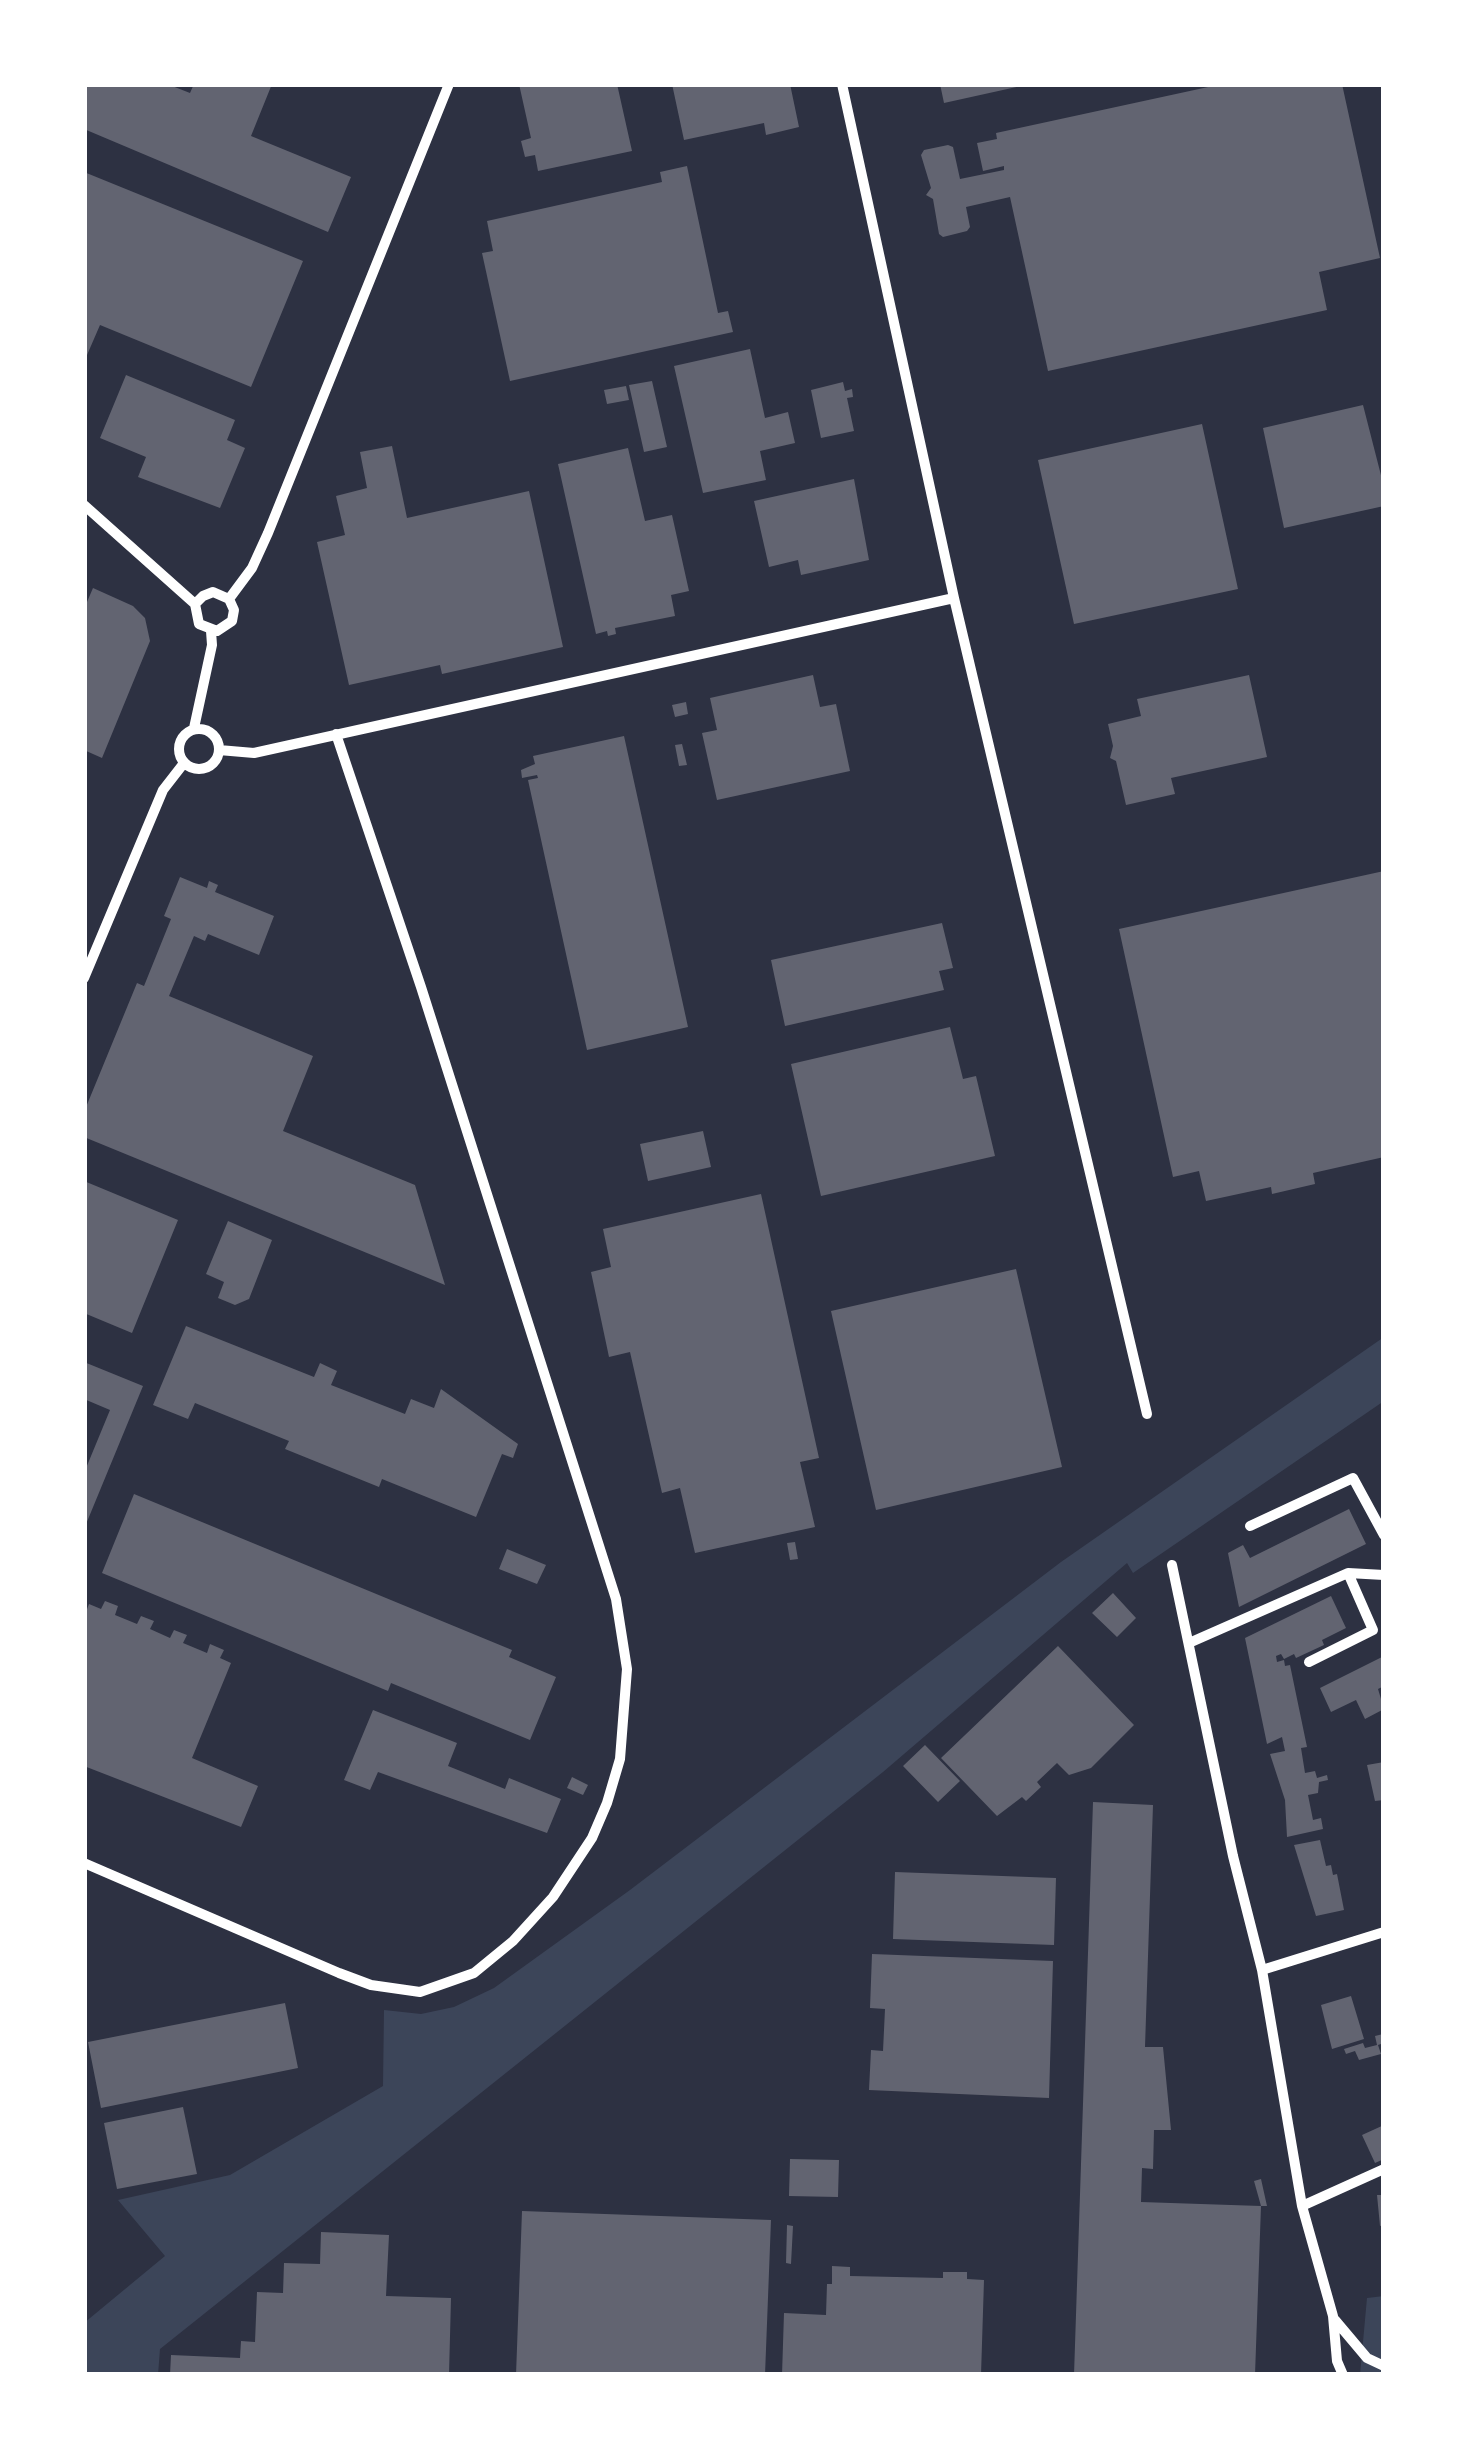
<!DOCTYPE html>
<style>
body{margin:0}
#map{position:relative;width:1468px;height:2459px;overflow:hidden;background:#2d3142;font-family:"Public Sans",sans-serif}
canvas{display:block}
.frame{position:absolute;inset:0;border:87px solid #fff;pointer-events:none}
</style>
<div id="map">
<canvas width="1468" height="2459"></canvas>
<div class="frame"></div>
</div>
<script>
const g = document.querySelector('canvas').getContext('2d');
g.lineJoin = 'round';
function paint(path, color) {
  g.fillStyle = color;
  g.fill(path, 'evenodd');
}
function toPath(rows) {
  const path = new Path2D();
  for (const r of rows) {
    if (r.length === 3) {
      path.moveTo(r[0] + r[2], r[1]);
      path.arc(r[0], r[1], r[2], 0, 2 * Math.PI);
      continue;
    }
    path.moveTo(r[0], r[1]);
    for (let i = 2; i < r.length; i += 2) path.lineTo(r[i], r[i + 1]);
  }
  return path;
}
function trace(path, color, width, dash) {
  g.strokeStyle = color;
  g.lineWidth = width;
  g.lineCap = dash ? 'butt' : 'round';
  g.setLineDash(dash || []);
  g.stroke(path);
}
paint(toPath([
 [1384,1337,1384,1401,1133,1573,1127,1563,883,1772,160,2349,158,2375,84,2375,84,2323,165,2256,118,2200,230,2175,383,2086,384,2010,421,2014,454,2007,494,1988,630,1890,1061,1562],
 [1384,2296,1384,2375,1360,2375,1367,2298]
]), '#3c4559');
paint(toPath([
 [84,84,167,84,190,93,194,84,272,84,251,136,351,177,328,232,84,129],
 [519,84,617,84,632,151,538,171,535,155,525,157,521,141,531,138],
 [672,84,790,84,799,127,766,135,764,123,684,140],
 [940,84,1021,84,1021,86,944,103],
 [1222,84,1342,84,1380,258,1319,272,1327,310,1048,371,1010,197,966,207,970,227,967,231,943,237,939,234,933,199,926,195,931,188,921,155,924,150,948,145,953,147,960,179,1004,170,1004,166,983,171,977,143,997,139,996,133],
 [687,166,718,313,728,311,733,332,510,381,482,253,493,251,487,221,662,182,660,172],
 [84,172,303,261,251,387,100,325,84,362],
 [750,349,765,418,788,412,795,443,760,451,766,480,703,493,674,366],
 [126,375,235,420,227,440,245,448,220,508,138,477,146,457,100,438],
 [652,381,667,447,644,452,629,385],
 [843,382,845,391,852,389,853,397,847,398,854,431,821,438,811,390],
 [626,386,629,400,607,404,604,390],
 [1363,405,1384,487,1384,506,1284,528,1263,428],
 [1202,424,1238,589,1074,624,1038,460],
 [392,446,407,518,529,491,563,647,442,674,440,665,349,685,317,542,345,535,336,496,367,488,360,452],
 [628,448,645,521,672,515,689,591,671,595,675,616,615,628,616,634,608,636,607,631,596,634,558,464],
 [854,479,869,560,801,575,798,560,769,567,754,501],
 [93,588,133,606,145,618,150,641,102,758,84,750,84,609],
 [813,675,820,707,836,704,850,771,717,800,702,733,717,730,710,698],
 [1249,675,1267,757,1171,778,1175,794,1126,805,1116,761,1110,758,1113,746,1108,724,1141,716,1137,699],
 [686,702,688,714,675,717,672,705],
 [624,736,688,1027,587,1050,528,780,538,778,537,775,522,778,521,770,535,764,533,756],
 [682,744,687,765,679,766,675,745],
 [1384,871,1384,1157,1313,1173,1315,1184,1272,1194,1271,1187,1206,1201,1199,1171,1173,1177,1119,929],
 [180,877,207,888,209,881,218,885,215,892,274,916,259,955,208,934,205,941,194,936,169,996,313,1056,283,1131,415,1185,445,1285,84,1137,84,1112,137,983,144,986,171,919,164,916],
 [942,923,953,968,939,971,944,990,785,1026,771,960],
 [950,1027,963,1079,976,1076,995,1156,821,1196,791,1064],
 [703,1131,711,1167,648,1181,640,1144],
 [84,1181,178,1220,132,1333,84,1313],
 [761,1194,819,1458,800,1462,815,1527,695,1553,680,1488,662,1493,630,1352,609,1357,591,1272,611,1267,603,1229],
 [228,1221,272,1240,249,1299,235,1305,218,1298,224,1282,206,1274],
 [1016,1269,1062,1467,876,1510,831,1311],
 [186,1326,314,1377,320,1363,337,1371,331,1385,405,1414,411,1399,434,1408,441,1389,518,1444,513,1458,502,1454,476,1517,382,1479,379,1487,285,1449,289,1441,195,1403,188,1419,153,1405],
 [84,1362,143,1386,84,1529,84,1473,110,1410,84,1399],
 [134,1494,512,1650,509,1657,556,1677,530,1740,391,1683,388,1691,102,1573],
 [1349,1509,1366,1544,1239,1607,1228,1553,1243,1545,1250,1558],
 [795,1542,798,1559,790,1560,787,1543],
 [507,1549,546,1565,537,1584,499,1569],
 [1113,1593,1136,1618,1117,1637,1092,1613],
 [1331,1596,1346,1628,1322,1640,1324,1645,1296,1658,1294,1654,1284,1659,1281,1654,1276,1656,1277,1662,1284,1660,1285,1666,1290,1665,1307,1747,1301,1748,1305,1773,1315,1771,1317,1778,1327,1775,1328,1780,1319,1782,1318,1793,1308,1795,1313,1820,1321,1818,1323,1829,1287,1837,1285,1800,1270,1754,1285,1751,1282,1737,1267,1744,1245,1638],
 [105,1601,118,1606,115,1615,137,1624,141,1616,154,1621,150,1629,170,1638,174,1630,187,1635,183,1643,207,1653,210,1644,224,1650,220,1658,231,1663,192,1758,258,1786,241,1827,84,1766,84,1617,89,1604,101,1609],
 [1058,1646,1134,1725,1091,1768,1069,1775,1057,1763,1037,1782,1041,1787,1026,1801,1022,1797,997,1816,941,1758],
 [1384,1656,1384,1686,1378,1689,1384,1709,1365,1719,1356,1700,1331,1712,1320,1688],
 [373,1710,457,1743,448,1766,505,1789,509,1778,561,1799,547,1833,378,1772,370,1790,344,1780],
 [925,1745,960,1781,938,1802,903,1766],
 [1384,1762,1384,1800,1375,1801,1367,1765],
 [572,1777,588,1785,583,1795,567,1788],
 [1093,1802,1153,1805,1145,2047,1163,2047,1171,2130,1154,2130,1153,2169,1142,2168,1141,2202,1261,2206,1255,2375,1074,2375],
 [1320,1840,1326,1866,1331,1865,1333,1875,1337,1874,1344,1910,1316,1916,1294,1845],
 [895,1872,1056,1878,1054,1945,893,1939],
 [872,1954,1053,1961,1049,2098,869,2090,871,2050,883,2051,885,2009,870,2008],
 [1351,1996,1364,2039,1332,2049,1321,2005],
 [285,2003,298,2068,101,2108,88,2042],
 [1383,2034,1384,2043,1378,2045,1381,2054,1359,2060,1355,2051,1346,2054,1344,2049,1363,2043,1365,2048,1377,2045,1375,2036],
 [183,2107,197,2174,117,2189,104,2123],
 [1384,2125,1384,2159,1375,2163,1362,2135],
 [790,2159,839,2160,838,2197,789,2196],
 [1261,2179,1267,2206,1261,2206,1254,2181],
 [1377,2195,1384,2195,1384,2225,1380,2226],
 [522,2211,771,2220,765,2375,516,2375],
 [787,2225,793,2226,791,2264,786,2263],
 [321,2232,389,2235,386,2296,451,2298,449,2375,170,2375,171,2355,240,2358,241,2341,255,2342,257,2292,283,2293,284,2263,320,2264],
 [832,2266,850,2267,850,2276,943,2278,943,2272,967,2272,967,2279,984,2280,981,2375,782,2375,784,2313,826,2315,827,2284,832,2284]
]), '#626471');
trace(toPath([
 [842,84,954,598,1147,1414],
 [84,505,195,604],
 [229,599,252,568,268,533,449,84],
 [195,604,199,624,217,631,232,621,234,610,229,599],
 [195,604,203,596,213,592,229,599],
 [194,728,212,645,211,631],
 [199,749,20],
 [219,750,254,753,954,598],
 [84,978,163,790,184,763],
 [1250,1526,1353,1478,1384,1535],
 [1172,1565,1233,1856,1262,1970,1302,2206,1333,2316,1337,2361,1343,2375],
 [1189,1643,1348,1573,1384,1575],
 [1309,1662,1373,1630,1348,1573],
 [84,1863,339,1973,371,1985,420,1992,474,1973,513,1941,553,1897,592,1838,607,1803,620,1759,627,1669,616,1599,421,987,336,734],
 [1262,1970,1384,1932],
 [1302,2206,1384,2169],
 [1335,2320,1367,2358,1384,2366]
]), '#fff', 10);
</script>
